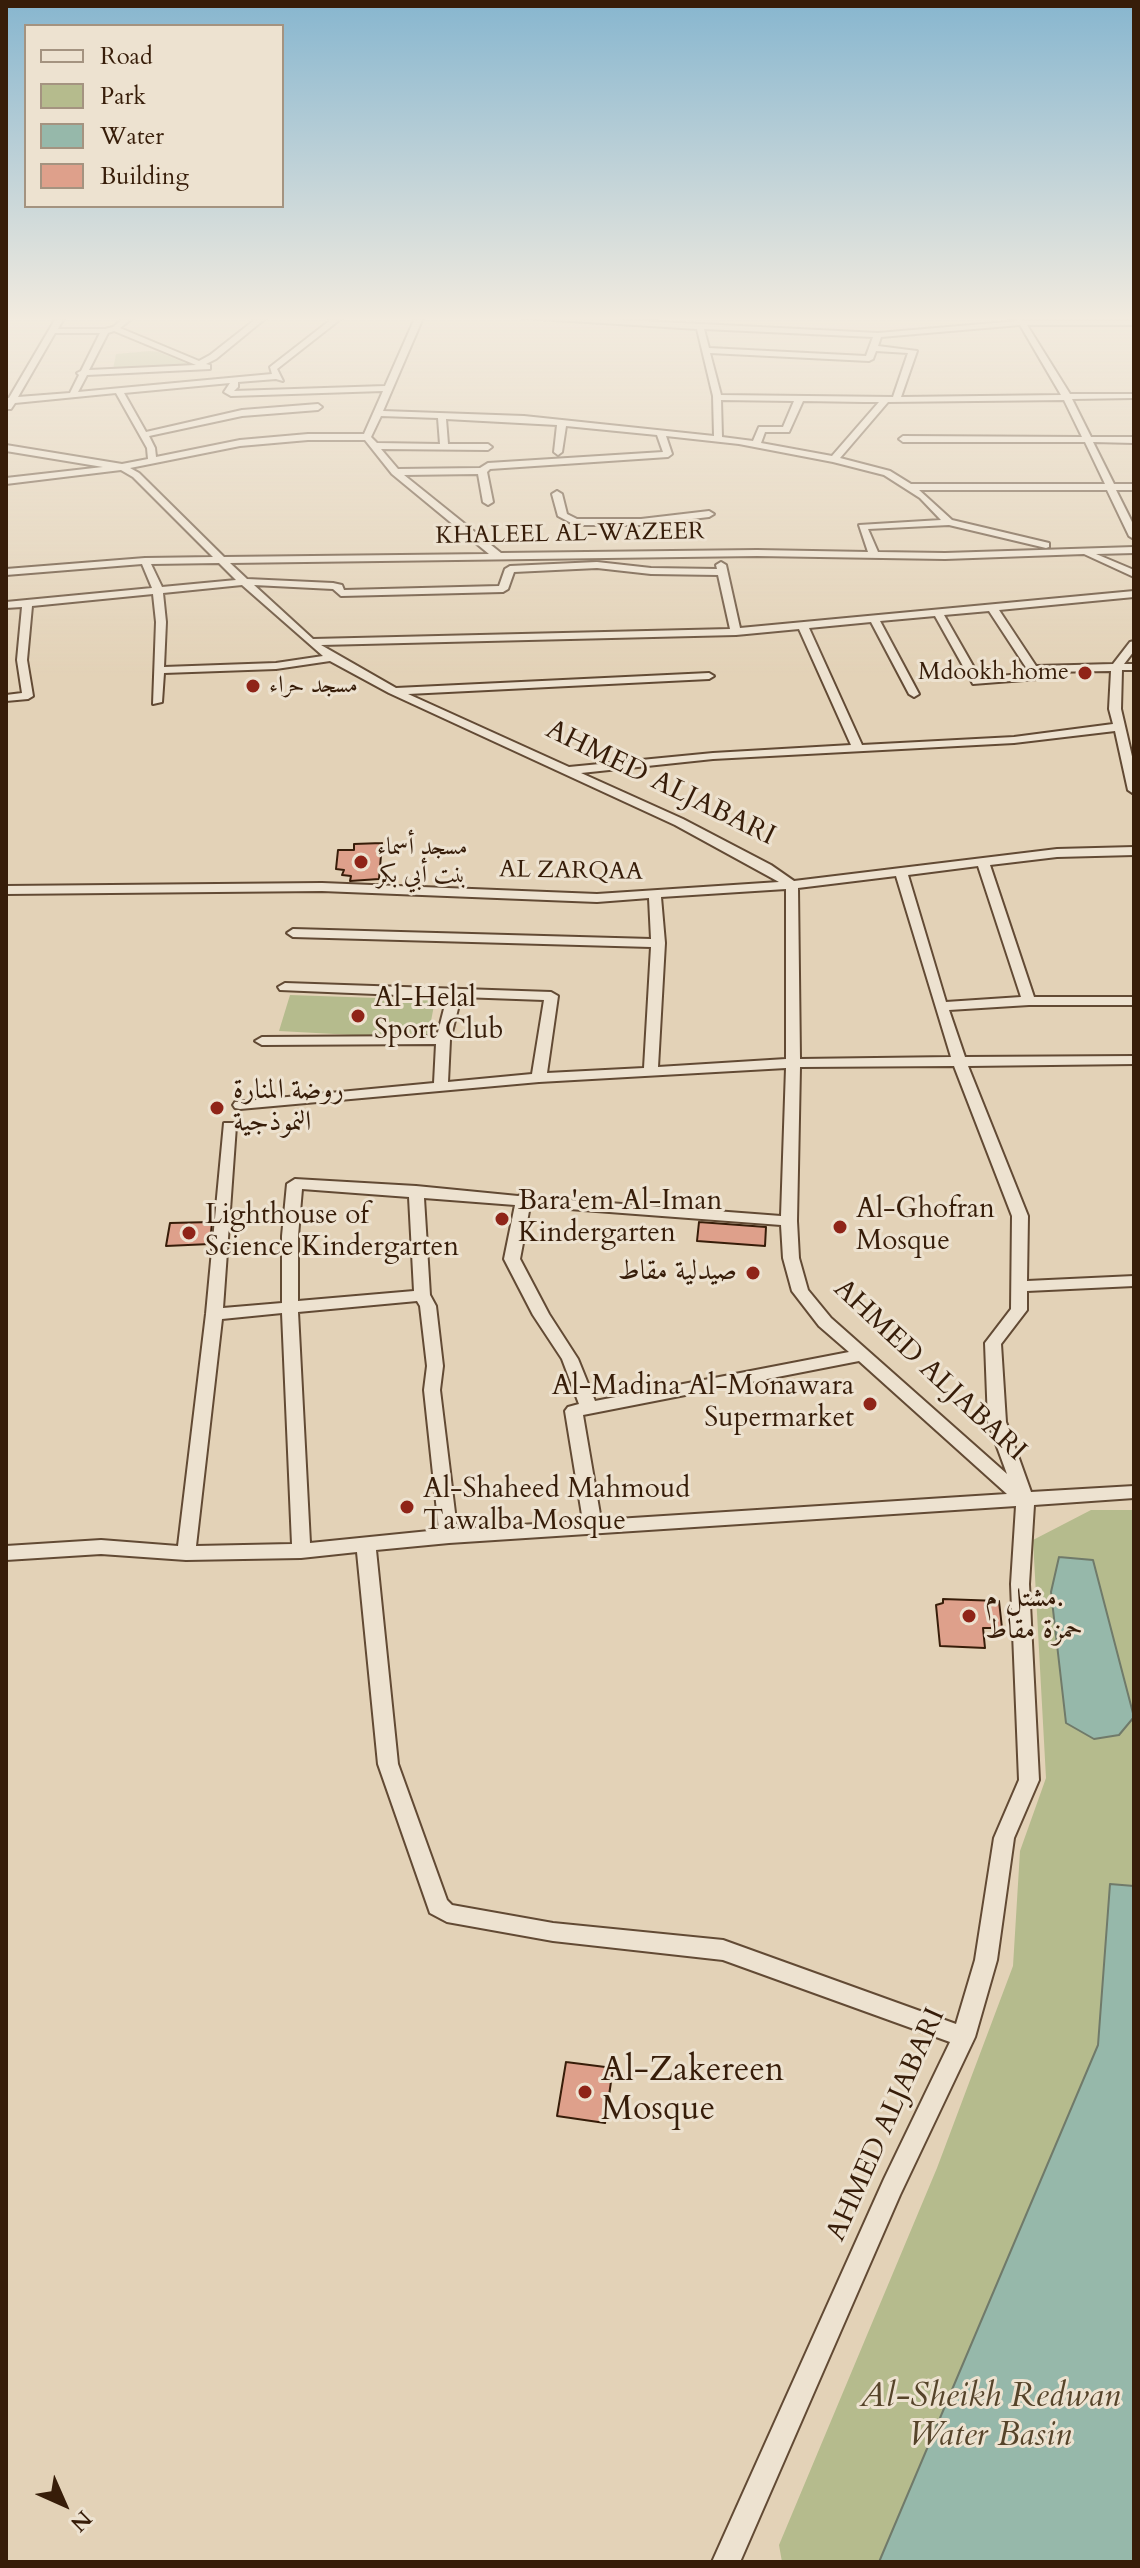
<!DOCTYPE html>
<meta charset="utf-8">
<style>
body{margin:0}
#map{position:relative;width:1140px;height:2568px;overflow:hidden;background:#e3d2b7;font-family:Cardo,serif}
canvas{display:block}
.frame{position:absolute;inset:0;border:8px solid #371d09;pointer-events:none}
.legend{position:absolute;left:24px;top:24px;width:260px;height:184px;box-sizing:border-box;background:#ede2d0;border:2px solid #a49380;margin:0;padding:10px 14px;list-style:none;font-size:24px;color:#371d09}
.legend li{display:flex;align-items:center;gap:16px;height:40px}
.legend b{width:40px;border:2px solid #a49380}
.north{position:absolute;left:24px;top:2464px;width:80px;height:80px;-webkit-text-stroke:6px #ede2d0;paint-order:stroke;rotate:135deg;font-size:22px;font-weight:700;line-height:32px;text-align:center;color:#371d09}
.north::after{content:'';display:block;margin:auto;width:28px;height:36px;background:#371d09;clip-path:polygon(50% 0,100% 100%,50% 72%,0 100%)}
</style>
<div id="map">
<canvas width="1140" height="2568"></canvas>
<div class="frame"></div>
<ul class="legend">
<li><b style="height:10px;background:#ede2d0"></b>Road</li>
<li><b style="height:22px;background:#b5bb8d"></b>Park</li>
<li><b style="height:22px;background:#96b8aa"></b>Water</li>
<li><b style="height:22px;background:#dea08b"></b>Building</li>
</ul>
<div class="north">N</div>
</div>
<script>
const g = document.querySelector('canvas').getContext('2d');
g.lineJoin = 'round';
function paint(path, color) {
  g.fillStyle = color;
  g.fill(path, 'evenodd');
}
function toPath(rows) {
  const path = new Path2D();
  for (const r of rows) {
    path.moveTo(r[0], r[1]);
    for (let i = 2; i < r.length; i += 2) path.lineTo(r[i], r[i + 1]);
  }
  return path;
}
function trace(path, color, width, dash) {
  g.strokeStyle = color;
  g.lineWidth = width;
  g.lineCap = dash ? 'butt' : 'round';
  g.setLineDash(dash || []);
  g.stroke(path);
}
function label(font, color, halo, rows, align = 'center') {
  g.font = font + ' Cardo,Amiri,serif';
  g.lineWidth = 6;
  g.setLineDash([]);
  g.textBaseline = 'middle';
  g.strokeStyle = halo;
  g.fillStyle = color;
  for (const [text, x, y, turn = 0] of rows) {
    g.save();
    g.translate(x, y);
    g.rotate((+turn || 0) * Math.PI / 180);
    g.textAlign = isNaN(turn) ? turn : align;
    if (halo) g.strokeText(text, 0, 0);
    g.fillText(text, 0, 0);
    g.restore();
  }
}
paint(toPath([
 [150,351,159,352,193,366,113,369,116,354],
 [290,995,435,1000,428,1037,353,1035,279,1031],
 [1091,1510,1134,1510,1134,2562,782,2562,779,2545,937,2168,1013,1966,1020,1851,1046,1778,1033,1540]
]), '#b5bb8d');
const water = toPath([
 [1059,1557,1093,1560,1134,1717,1119,1735,1094,1739,1066,1723,1051,1592,1059,1557],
 [1110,1884,1134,1886,1134,2562,879,2562,1098,2045,1110,1884]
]);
paint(water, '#96b8aa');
trace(water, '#707a6a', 2);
const building = toPath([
 [382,843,379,879,350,881,351,876,342,875,344,870,336,869,338,850,354,850,354,844,382,843],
 [212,1222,210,1244,166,1246,170,1223,212,1222],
 [699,1222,766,1227,765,1246,697,1241,699,1222],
 [943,1599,999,1601,1002,1628,983,1628,985,1648,940,1646,936,1605,943,1603,943,1599],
 [566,2062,613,2068,605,2123,557,2116,566,2062]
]);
paint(building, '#dea08b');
trace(building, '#371d09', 2);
const minor = toPath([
 [56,318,64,318,58,329,105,329,113,327,124,318,133,318,120,328,199,361,210,355,257,318,266,318,216,359,206,364,210,365,210,369,87,375,78,392,272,374,270,367,333,318,342,318,277,369,283,381,276,379,238,382,238,387,234,391,385,386,415,318,423,318,383,411,524,416,714,436,713,396,697,329,523,318,583,318,878,333,1017,321,1015,318,1024,321,1134,321,1134,325,1027,325,1070,394,1134,394,1134,398,1072,399,1091,437,1134,437,1134,443,1093,442,1114,484,1134,484,1134,490,1116,490,1134,526,1134,539,1129,536,1107,490,919,490,952,520,1049,543,1049,547,1046,548,949,525,868,529,878,552,945,553,1134,547,1134,553,1096,554,1134,570,1134,577,1084,554,945,559,757,556,230,563,247,579,333,583,342,585,344,590,499,586,505,569,510,566,597,562,651,568,717,569,716,565,721,562,726,565,740,628,1134,591,1134,597,999,610,1036,666,1113,664,1130,642,1134,641,1134,651,1124,664,1134,664,1134,670,1122,670,1121,709,1134,765,1134,794,1128,790,1115,731,1014,743,713,759,581,773,683,819,771,865,794,881,1057,849,1134,847,1134,855,1057,857,990,865,1034,997,1134,997,1134,1005,1029,1005,949,1010,965,1057,1134,1056,1134,1064,968,1066,1028,1216,1027,1281,1134,1276,1134,1286,1027,1291,1027,1310,1001,1344,1006,1422,1031,1492,1134,1486,1134,1498,1034,1505,1029,1584,1039,1780,1014,1838,997,1960,975,2037,900,2195,740,2562,712,2562,884,2179,950,2042,723,1960,553,1941,447,1922,430,1913,378,1764,357,1552,301,1558,186,1560,101,1554,6,1560,6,1546,101,1540,178,1546,206,1314,224,1123,234,1123,236,1126,223,1308,282,1303,282,1236,287,1184,295,1179,416,1186,518,1196,524,1194,530,1197,781,1216,786,1068,539,1082,240,1109,235,1108,233,1105,235,1102,434,1083,436,1044,262,1045,255,1041,262,1037,437,1036,447,997,280,990,278,987,285,983,551,992,558,996,547,1073,644,1068,651,947,293,937,287,933,293,929,651,939,649,898,597,902,322,891,6,894,6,886,322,883,597,894,779,882,675,825,389,693,330,661,276,669,164,673,162,702,153,704,156,622,153,594,32,606,27,660,33,696,28,699,6,701,6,695,22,693,17,660,22,607,6,608,6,602,152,588,142,564,6,575,6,569,145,558,213,557,133,477,121,470,6,484,6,478,103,467,6,451,6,445,122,464,148,459,147,448,116,393,15,403,11,409,6,409,6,398,9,398,56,318],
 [1020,325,1061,395,901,397,917,351,878,346,881,337,1020,325],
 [704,329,873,337,866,356,709,348,704,329],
 [114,331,196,365,89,370,108,333,114,331],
 [55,333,100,333,81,371,77,373,79,375,70,393,18,397,55,333],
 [876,351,908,353,893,397,721,395,710,353,869,361,873,359,876,351],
 [230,383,224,392,231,396,383,391,364,434,308,434,240,440,156,457,155,448,149,436,242,416,318,410,322,407,318,404,242,410,146,432,124,393,230,383],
 [721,400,794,401,783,427,759,427,753,441,722,437,721,400],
 [1064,400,1082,437,903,436,899,439,903,442,1085,442,1105,484,911,484,890,471,840,458,888,402,1064,400],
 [803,401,864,402,879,402,832,456,761,443,765,432,789,432,803,401],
 [381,416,438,418,440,444,377,443,371,437,381,416],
 [446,419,557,425,554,452,558,455,562,452,566,426,657,435,663,452,488,463,480,468,398,469,381,449,488,450,492,447,488,444,448,444,446,419],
 [666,436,739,444,833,462,884,475,920,498,941,520,859,525,868,552,757,550,501,553,404,475,478,474,483,502,488,505,493,502,487,472,490,469,668,457,672,454,666,436],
 [308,440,365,440,392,474,489,554,224,557,139,473,130,468,240,446,308,440],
 [219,563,236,580,162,587,151,564,219,563],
 [597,568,651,574,718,575,730,629,313,639,254,585,333,589,341,596,503,592,508,589,514,572,597,568],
 [242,585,323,656,276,663,164,667,166,622,163,593,242,585],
 [989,611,1027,669,1030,673,980,678,944,615,989,611],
 [935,616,973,684,1037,679,1042,676,1040,672,1111,671,1109,709,1113,724,1014,737,862,745,809,628,871,622,909,694,914,697,919,694,880,621,935,616],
 [799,629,851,745,713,753,569,767,408,694,709,679,714,676,709,673,396,688,321,645,736,635,799,629],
 [978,866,1021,997,946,1002,908,875,978,866],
 [896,876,951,1057,800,1059,798,888,896,876],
 [786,889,786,1059,658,1067,665,943,661,897,786,889],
 [461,997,544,1000,532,1074,448,1082,450,1040,461,997],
 [954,1066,1012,1216,1011,1309,985,1343,988,1422,1007,1474,831,1318,808,1290,799,1258,797,1221,800,1067,954,1066],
 [302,1189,409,1197,414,1291,298,1301,298,1236,302,1189],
 [424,1198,515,1205,504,1259,533,1315,562,1359,579,1404,568,1407,565,1411,583,1521,457,1529,440,1390,443,1366,436,1306,430,1295,424,1198],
 [530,1206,781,1225,783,1258,792,1291,819,1326,849,1352,595,1401,578,1359,549,1314,520,1259,530,1206],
 [417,1301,420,1306,427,1366,424,1390,439,1530,310,1543,298,1312,417,1301],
 [282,1313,292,1544,196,1546,222,1319,282,1313],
 [859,1361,1007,1494,601,1520,583,1415,859,1361],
 [1016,1506,1011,1584,1019,1780,994,1838,975,1960,956,2024,723,1940,553,1923,452,1905,447,1900,398,1764,376,1550,449,1543,1016,1506],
 [557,491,562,494,567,514,577,519,641,519,709,511,714,514,709,517,641,525,575,525,558,516,552,494,557,491]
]);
trace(minor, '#624a34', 4);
paint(minor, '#ede2d0');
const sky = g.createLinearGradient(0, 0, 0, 678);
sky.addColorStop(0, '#87b6cf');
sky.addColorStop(0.47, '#f2ebdf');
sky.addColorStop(1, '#f2ebdf00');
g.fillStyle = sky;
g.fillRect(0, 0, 1140, 678);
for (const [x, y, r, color] of [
 [1085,673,8,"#8f2418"],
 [253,686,8,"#8f2418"],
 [361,862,8,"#8f2418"],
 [358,1016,8,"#8f2418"],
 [217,1108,8,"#8f2418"],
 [502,1219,8,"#8f2418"],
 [840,1227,8,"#8f2418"],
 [189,1233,8,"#8f2418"],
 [753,1273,8,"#8f2418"],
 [870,1404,8,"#8f2418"],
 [407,1507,8,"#8f2418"],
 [969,1616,8,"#8f2418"],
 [585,2092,8,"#8f2418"]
]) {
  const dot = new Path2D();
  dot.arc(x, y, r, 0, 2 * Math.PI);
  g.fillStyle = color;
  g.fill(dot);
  trace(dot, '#ede2d0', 3);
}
label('24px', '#371d09', '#ede2d0', [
 ["KHALEEL AL-WAZEER",570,535,-1],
 ["AL ZARQAA",571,872,1]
]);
label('24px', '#371d09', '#ede2d0', [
 ["Mdookh home",1069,673,"right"],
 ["مسجد حراء",269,686],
 ["مسجد أسماء",377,848],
 ["بنت أبي بكر",377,876]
], 'left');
label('28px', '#371d09', '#ede2d0', [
 ["AHMED ALJABARI",660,784,26],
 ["AHMED ALJABARI",929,1371,43],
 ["AHMED ALJABARI",887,2125,-66]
]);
label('28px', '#371d09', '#ede2d0', [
 ["Al-Helal",374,1000],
 ["Sport Club",374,1032],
 ["روضة المنارة",233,1092],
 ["النموذجية",233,1124],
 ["Bara'em Al-Iman",518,1203],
 ["Kindergarten",518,1235],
 ["Al-Ghofran",856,1211],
 ["Mosque",856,1243],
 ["Lighthouse of",205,1217],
 ["Science Kindergarten",205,1249],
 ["صيدلية مقاط",737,1273,"right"],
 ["Al-Madina Al-Monawara",854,1388,"right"],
 ["Supermarket",854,1420,"right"],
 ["Al-Shaheed Mahmoud",423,1491],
 ["Tawalba Mosque",423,1523],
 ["مشتل م.",985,1600],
 ["حمزة مقاط",985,1632]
], 'left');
label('34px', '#371d09', '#ede2d0', [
 ["Al-Zakereen",601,2072],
 ["Mosque",601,2111]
], 'left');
label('italic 34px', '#56442a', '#ede2d0', [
 ["Al-Sheikh Redwan",990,2398],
 ["Water Basin",990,2437]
]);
</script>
